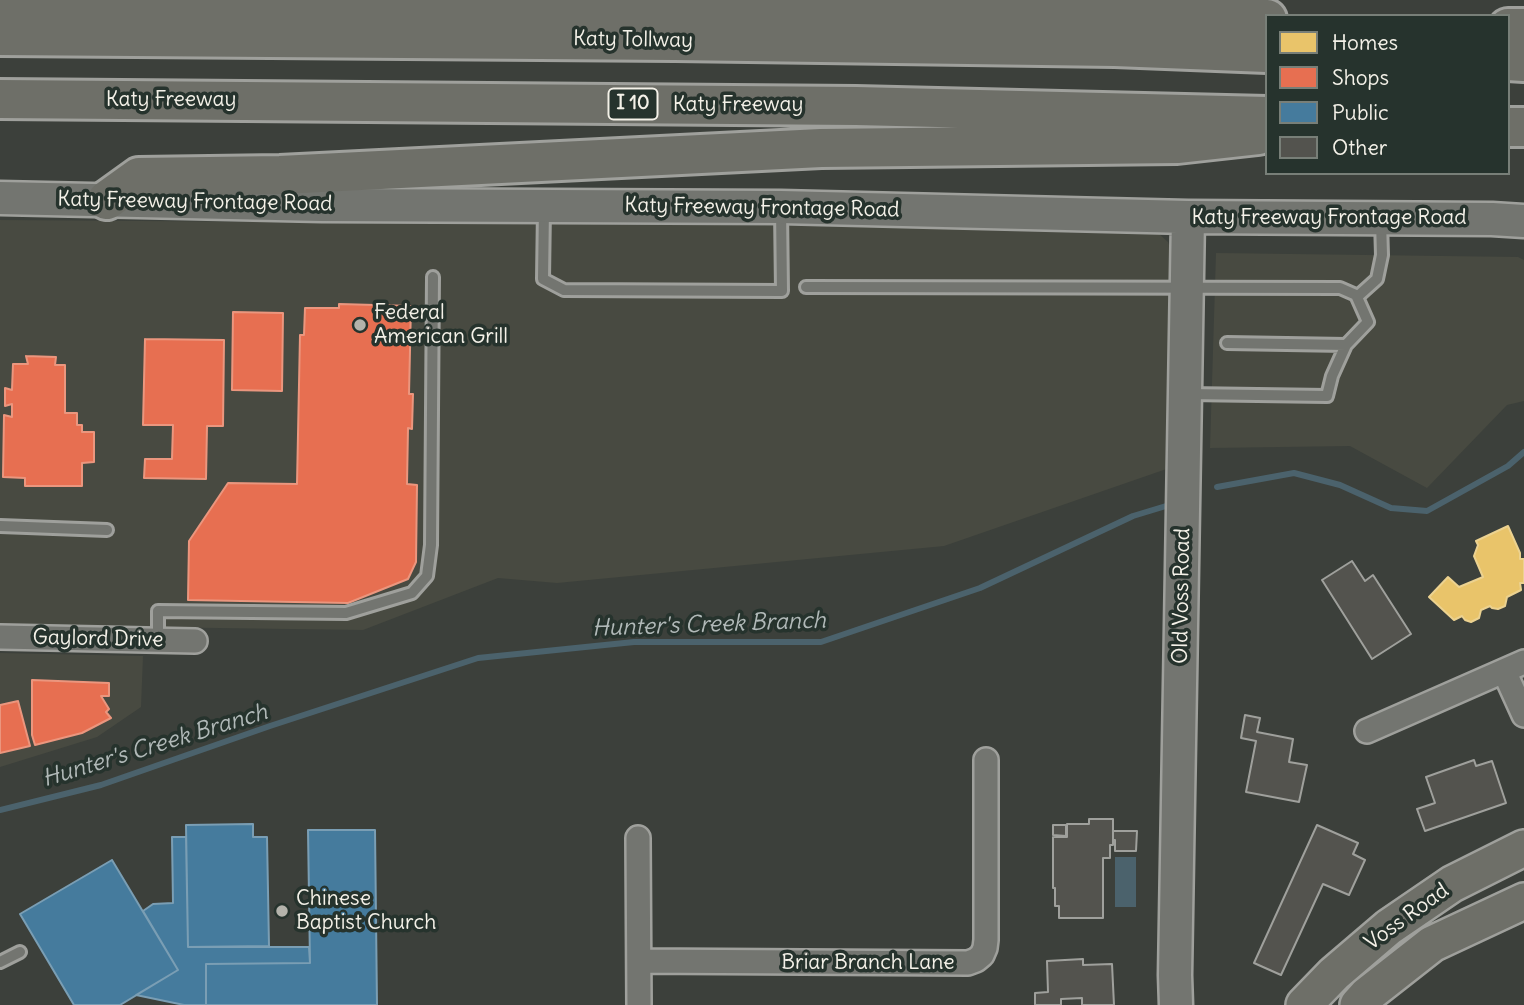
<!DOCTYPE html>
<style>
body{margin:0}
#map{position:relative;width:1524px;height:1005px;overflow:hidden;background:#3c403b;font-family:Delius,sans-serif}
canvas{display:block}
.legend{position:absolute;left:1265px;top:14px;width:245px;height:161px;box-sizing:border-box;background:#26332d;border:2px solid #787f78;margin:0;padding:9px 12px;list-style:none;font-size:21px;color:#f4f1e8}
.legend li{display:flex;align-items:center;gap:14px;height:35px}
.legend b{width:35px;border:2px solid #787f78}
</style>
<div id="map">
<canvas width="1524" height="1005"></canvas>
<ul class="legend">
<li><b style="height:19px;background:#e9c46a"></b>Homes</li>
<li><b style="height:19px;background:#e76f51"></b>Shops</li>
<li><b style="height:19px;background:#457b9d"></b>Public</li>
<li><b style="height:19px;background:#53534e"></b>Other</li>
</ul>
</div>
<script>
const g = document.querySelector('canvas').getContext('2d');
g.lineJoin = 'round';
function paint(path, color) {
  g.fillStyle = color;
  g.fill(path, 'evenodd');
}
function toPath(rows) {
  const path = new Path2D();
  for (const r of rows) {
    path.moveTo(r[0], r[1]);
    for (let i = 2; i < r.length; i += 2) path.lineTo(r[i], r[i + 1]);
  }
  return path;
}
function trace(path, color, width, dash) {
  g.strokeStyle = color;
  g.lineWidth = width;
  g.lineCap = dash ? 'butt' : 'round';
  g.setLineDash(dash || []);
  g.stroke(path);
}
function label(font, color, halo, rows, align = 'center') {
  g.font = font + ' Delius,sans-serif';
  g.lineWidth = 7;
  g.setLineDash([]);
  g.textBaseline = 'middle';
  g.strokeStyle = halo;
  g.fillStyle = color;
  for (const [text, x, y, turn = 0] of rows) {
    g.save();
    g.translate(x, y);
    g.rotate((+turn || 0) * Math.PI / 180);
    g.textAlign = isNaN(turn) ? turn : align;
    if (halo) g.strokeText(text, 0, 0);
    g.fillText(text, 0, 0);
    g.restore();
  }
}
paint(toPath([
 [0,220,1145,228,1157,232,1168,242,1174,257,1178,465,944,546,557,583,498,578,363,630,0,625],
 [1216,253,1518,257,1524,260,1524,401,1507,405,1427,488,1350,446,1210,448],
 [0,653,143,656,141,707,97,737,0,767]
]), '#484a41');
paint(toPath([
 [1115,857,1136,857,1136,907,1115,907]
]), '#4b626c');
const homes = toPath([
 [1508,526,1520,553,1520,559,1524,559,1524,583,1520,583,1521,590,1507,597,1505,606,1498,609,1492,608,1490,606,1481,610,1479,618,1471,622,1465,620,1462,616,1454,620,1429,597,1448,577,1459,587,1483,577,1474,556,1478,545,1476,541,1508,526]
]);
paint(homes, '#e9c46a');
trace(homes, '#ecd290', 2);
const shops = toPath([
 [339,304,411,306,409,394,413,394,412,429,408,428,407,484,417,485,416,562,408,579,348,603,188,600,189,541,228,483,297,484,300,335,304,335,305,308,339,308,339,304],
 [233,312,283,313,282,391,232,390,233,312],
 [145,339,224,340,223,426,207,426,206,479,144,478,145,459,172,459,173,425,143,425,145,339],
 [26,356,56,357,55,365,65,365,65,413,77,413,77,425,82,425,82,432,94,432,94,462,82,463,82,486,25,486,25,478,3,477,4,415,12,417,12,404,5,406,5,388,12,390,13,364,28,364,26,356],
 [32,680,109,683,109,696,101,696,109,709,106,712,111,718,82,733,35,745,32,735,32,680],
 [18,701,30,746,0,753,0,705,18,701]
]);
paint(shops, '#e76f51');
trace(shops, '#eb967e', 2);
const public = toPath([
 [253,824,253,837,267,837,269,946,188,947,186,825,253,824],
 [308,830,375,830,377,1005,206,1005,206,964,310,963,308,830],
 [172,837,186,837,188,947,309,947,310,963,206,964,206,1005,184,1005,136,995,178,970,143,911,153,904,173,903,172,837],
 [112,860,178,970,120,1005,74,1005,20,914,112,860]
]);
paint(public, '#457b9d');
trace(public, '#7a9eb4', 2);
trace(toPath([
 [1217,487,1294,473,1340,485,1391,508,1427,511,1508,466,1524,452],
 [0,810,101,785,270,726,478,658,634,642,821,642,980,588,1133,516,1166,506]
]), '#4b626c', 6);
const building = toPath([
 [1352,561,1365,581,1373,575,1411,634,1372,659,1322,580,1352,561],
 [1245,715,1260,718,1257,732,1293,739,1289,762,1307,765,1299,802,1246,792,1256,741,1241,738,1245,715],
 [1474,760,1476,766,1492,761,1506,803,1425,831,1417,809,1435,803,1426,777,1474,760],
 [1089,819,1113,819,1113,845,1110,845,1110,858,1103,858,1103,918,1059,918,1059,906,1055,906,1055,888,1053,888,1053,837,1067,837,1067,824,1089,824,1089,819],
 [1053,825,1066,825,1066,836,1053,835,1053,825],
 [1317,825,1358,843,1353,854,1365,860,1349,895,1323,884,1281,975,1254,963,1317,825],
 [1113,831,1137,831,1136,851,1115,851,1115,840,1113,840,1113,831],
 [1083,959,1083,965,1112,964,1114,1005,1082,1005,1082,998,1061,999,1061,1005,1035,1005,1035,993,1048,992,1047,961,1083,959]
]);
paint(building, '#53534e');
trace(building, '#9fa09c', 2);
const lane = toPath([
 [544,209,543,279,564,290,782,291,781,209],
 [806,287,1340,288,1356,295,1368,322,1346,345,1332,376,1327,396,1188,394],
 [1357,297,1377,279,1382,255,1381,221],
 [1227,343,1346,345],
 [0,526,107,530],
 [158,640,158,611,346,613,412,593,427,576,431,545,433,277],
 [0,962,20,952]
]);
const street = toPath([
 [0,637,195,641],
 [1504,671,1524,715],
 [1367,731,1524,662],
 [638,838,639,1005],
 [639,961,968,963,976,960,982,955,985,948,986,940,986,760]
]);
const secondary = toPath([
 [0,198,322,205,781,207,1188,217,1492,219,1524,221],
 [1176,1005,1175,975,1188,217]
]);
const primary = toPath([
 [1304,1005,1334,974,1389,927,1452,884,1524,848],
 [1358,1005,1367,995,1432,944,1524,901]
]);
const highway = toPath([
 [0,2,918,10,1267,19],
 [1508,28,1524,28],
 [0,36,675,41,1115,47,1267,53],
 [1508,61,1524,62],
 [0,99,856,106,1267,116],
 [1508,127,1524,127],
 [107,200,139,177,280,175,821,148,1177,144,1258,135]
]);
trace(lane, '#9fa09c', 16);
trace(street, '#9fa09c', 28);
trace(secondary, '#9fa09c', 37);
trace(primary, '#9fa09c', 40);
trace(highway, '#9fa09c', 44);
trace(lane, '#737570', 10);
trace(street, '#737570', 23);
trace(secondary, '#737570', 32);
trace(primary, '#6e6f68', 35);
trace(highway, '#6e6f68', 38);
for (const [x, y, r, color] of [
 [360,325,7,"#b4b3ab"],
 [282,911,7,"#b4b3ab"]
]) {
  const dot = new Path2D();
  dot.arc(x, y, r, 0, 2 * Math.PI);
  g.fillStyle = color;
  g.fill(dot);
  trace(dot, '#26332d', 2.5);
}
for (const [x, y, w] of [
 [633,104,49]
]) {
  const box = new Path2D();
  box.roundRect(x - w / 2, y - 15.5, w, 31, 5);
  g.fillStyle = '#26332d';
  g.fill(box);
  trace(box, '#f4f1e8', 2);
}
label('bold 19px', '#f4f1e8', null, [
 ["I 10",633,104]
]);
label('21px', '#f4f1e8', '#26332d', [
 ["Katy Tollway",633,40,1],
 ["Katy Freeway",171,100],
 ["Katy Freeway",738,105],
 ["Katy Freeway Frontage Road",195,202,1],
 ["Katy Freeway Frontage Road",762,208,1],
 ["Katy Freeway Frontage Road",1329,218],
 ["Old Voss Road",1182,596,-89],
 ["Gaylord Drive",98,639,1],
 ["Voss Road",1407,917,-36],
 ["Briar Branch Lane",868,963]
]);
label('21px', '#f4f1e8', '#26332d', [
 ["Federal",374,313],
 ["American Grill",374,337],
 ["Chinese",296,899],
 ["Baptist Church",296,923]
], 'left');
label('italic 23px', '#b1b9b8', '#26332d', [
 ["Hunter's Creek Branch",709,625,-2],
 ["Hunter's Creek Branch",155,746,-17]
]);
</script>
